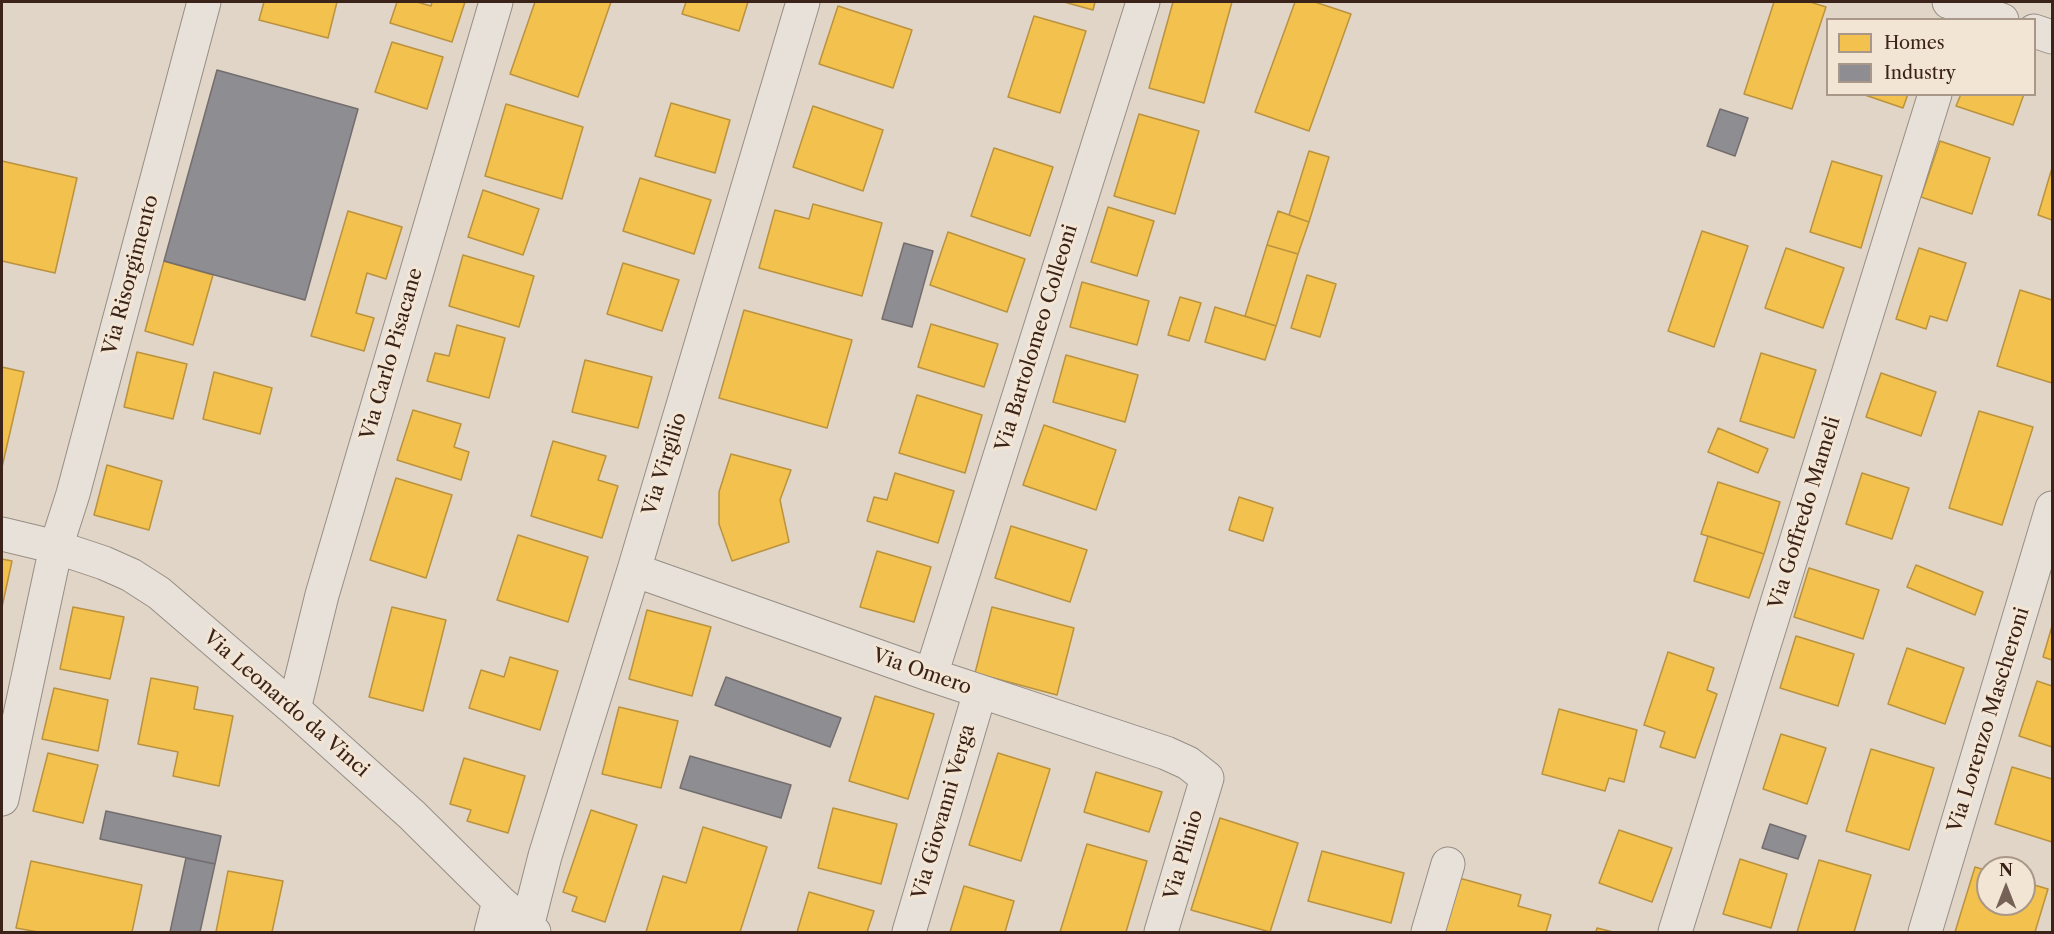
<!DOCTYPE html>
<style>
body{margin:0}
#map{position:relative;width:2054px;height:934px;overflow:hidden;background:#e0d5c6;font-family:"Libre Caslon Text",serif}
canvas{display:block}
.frame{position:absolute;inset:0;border:3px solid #3b231a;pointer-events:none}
.legend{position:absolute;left:1826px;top:18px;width:210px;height:78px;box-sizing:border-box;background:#f2e5d3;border:2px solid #a99789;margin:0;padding:8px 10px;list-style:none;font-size:18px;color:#3b231a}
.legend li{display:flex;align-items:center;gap:12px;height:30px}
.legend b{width:30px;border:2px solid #a99789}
.north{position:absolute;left:1976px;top:856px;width:60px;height:60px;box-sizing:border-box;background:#f2e5d3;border:2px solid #a99789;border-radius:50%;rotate:0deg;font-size:16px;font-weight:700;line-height:24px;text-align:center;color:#3b231a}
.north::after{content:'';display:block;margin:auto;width:21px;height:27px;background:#756156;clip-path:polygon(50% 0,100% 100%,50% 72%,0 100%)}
</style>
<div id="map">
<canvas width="2054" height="934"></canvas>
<div class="frame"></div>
<ul class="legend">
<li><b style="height:16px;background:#f2c14e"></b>Homes</li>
<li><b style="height:16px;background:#8d8d92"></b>Industry</li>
</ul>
<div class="north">N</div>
</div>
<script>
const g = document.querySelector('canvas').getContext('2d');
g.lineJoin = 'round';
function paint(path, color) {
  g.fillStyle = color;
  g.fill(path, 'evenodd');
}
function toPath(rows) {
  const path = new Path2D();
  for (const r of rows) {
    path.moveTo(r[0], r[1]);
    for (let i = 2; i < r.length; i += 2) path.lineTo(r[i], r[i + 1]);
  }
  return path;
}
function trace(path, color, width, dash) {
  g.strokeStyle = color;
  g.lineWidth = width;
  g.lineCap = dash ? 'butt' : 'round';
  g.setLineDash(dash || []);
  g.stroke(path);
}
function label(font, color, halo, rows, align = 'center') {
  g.font = font + ' "Libre Caslon Text",serif';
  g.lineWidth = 6;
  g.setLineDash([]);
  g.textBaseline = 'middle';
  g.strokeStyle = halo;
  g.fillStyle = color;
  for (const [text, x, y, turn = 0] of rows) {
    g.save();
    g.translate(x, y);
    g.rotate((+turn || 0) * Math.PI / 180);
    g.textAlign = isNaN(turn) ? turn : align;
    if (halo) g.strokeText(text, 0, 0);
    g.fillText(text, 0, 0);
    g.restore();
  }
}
const homes = toPath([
 [264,2,337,2,328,38,259,20,264,2],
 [397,2,417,2,431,6,432,2,465,2,452,42,390,23,397,2],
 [535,2,611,2,578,97,510,74,535,2],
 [686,2,748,2,739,31,682,14,686,2],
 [1064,2,1095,2,1093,10,1064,2],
 [1173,2,1232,2,1204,103,1149,88,1173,2],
 [1295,2,1315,2,1351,14,1309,131,1255,112,1295,2],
 [1774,2,1810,2,1826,7,1792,109,1744,94,1774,2],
 [838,6,912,30,893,88,819,64,838,6],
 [1034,16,1086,31,1060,113,1008,97,1034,16],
 [392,42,443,57,427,109,375,92,392,42],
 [1862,94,1908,94,1903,108,1862,94],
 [1961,94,2024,94,2013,125,1956,106,1961,94],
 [671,103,730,120,715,173,655,156,671,103],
 [506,104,583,127,562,199,485,176,506,104],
 [813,106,883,130,863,191,793,167,813,106],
 [1139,114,1199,131,1175,214,1114,196,1139,114],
 [1940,141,1990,158,1972,214,1921,197,1940,141],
 [994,148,1053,167,1030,236,971,216,994,148],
 [1309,151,1329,157,1309,222,1289,215,1309,151],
 [2,161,77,178,55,273,2,261,2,161],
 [1832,161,1882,176,1861,248,1810,232,1832,161],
 [2052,168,2052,220,2038,215,2052,168],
 [640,178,711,200,694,254,623,231,640,178],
 [483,190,539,209,523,255,468,237,483,190],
 [813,204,882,223,862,296,759,268,775,210,809,219,813,204],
 [1108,207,1154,221,1137,276,1091,262,1108,207],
 [348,211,402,227,386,279,367,273,356,313,374,318,364,351,311,336,348,211],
 [1278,211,1309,222,1298,254,1267,245,1278,211],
 [1702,231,1748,246,1714,347,1668,331,1702,231],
 [948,232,1025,259,1007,312,930,285,948,232],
 [1267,245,1298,254,1276,326,1245,316,1267,245],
 [1786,248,1844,268,1823,328,1765,308,1786,248],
 [1919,248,1966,263,1947,321,1930,316,1926,329,1896,319,1919,248],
 [463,255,534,276,519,327,449,306,463,255],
 [164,261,213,275,193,345,145,331,164,261],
 [623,263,679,280,662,331,607,314,623,263],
 [1307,275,1336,284,1320,337,1291,328,1307,275],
 [1082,282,1149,301,1137,345,1070,327,1082,282],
 [2020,290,2052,300,2052,383,1997,366,2020,290],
 [1180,297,1201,303,1189,341,1168,335,1180,297],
 [1215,307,1276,326,1265,360,1205,342,1215,307],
 [744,310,852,340,827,428,719,398,744,310],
 [931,324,998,344,984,387,918,367,931,324],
 [457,325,505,338,489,398,427,381,435,353,449,356,457,325],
 [137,352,187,364,173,419,124,407,137,352],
 [1761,353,1816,370,1794,438,1740,421,1761,353],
 [1066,355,1138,375,1125,422,1053,402,1066,355],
 [585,360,652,377,638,428,572,412,585,360],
 [2,367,24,372,2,467,2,367],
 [214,372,272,388,260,434,203,419,214,372],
 [1881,373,1936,392,1921,436,1866,417,1881,373],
 [917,395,982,415,965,473,899,453,917,395],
 [413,410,461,424,454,447,469,452,461,480,397,460,413,410],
 [1979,411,2033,427,2002,525,1949,508,1979,411],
 [1044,425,1116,450,1096,510,1023,485,1044,425],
 [1718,428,1768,449,1758,473,1708,452,1718,428],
 [553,441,606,456,598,480,618,486,602,538,531,516,553,441],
 [731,454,791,470,780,500,789,542,732,561,719,524,719,492,731,454],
 [107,465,162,481,149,530,94,515,107,465],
 [895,473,954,491,938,543,867,521,874,497,887,500,895,473],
 [1862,473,1909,488,1892,539,1846,524,1862,473],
 [396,478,452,495,426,578,370,560,396,478],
 [1718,482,1780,502,1764,554,1701,534,1718,482],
 [1239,497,1273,508,1263,541,1229,530,1239,497],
 [1011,526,1087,550,1070,602,995,578,1011,526],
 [518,535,588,557,568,622,497,600,518,535],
 [1708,536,1764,554,1749,598,1694,581,1708,536],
 [877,551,931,567,914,622,860,607,877,551],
 [2,559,12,561,2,607,2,559],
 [1916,565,1983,592,1975,615,1907,587,1916,565],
 [1809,568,1879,590,1863,639,1794,617,1809,568],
 [73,607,124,617,110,679,60,669,73,607],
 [392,607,446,620,423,711,369,697,392,607],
 [992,607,1074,628,1057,695,975,673,992,607],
 [647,610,711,627,692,696,629,679,647,610],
 [2052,626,2052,660,2043,657,2052,626],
 [1796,636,1854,654,1838,706,1780,688,1796,636],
 [1907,648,1964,668,1945,724,1888,704,1907,648],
 [1668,652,1714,668,1707,690,1717,694,1695,758,1660,747,1665,732,1644,725,1668,652],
 [510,657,558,671,540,730,469,708,481,670,504,677,510,657],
 [151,678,198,687,194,709,233,716,219,786,173,776,178,752,138,744,151,678],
 [2037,681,2052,686,2052,747,2019,736,2037,681],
 [54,688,108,700,98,751,42,739,54,688],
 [875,696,934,714,908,799,849,781,875,696],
 [619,707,678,721,661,788,602,774,619,707],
 [1559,709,1637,730,1624,782,1609,778,1605,791,1542,774,1559,709],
 [1781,734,1826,748,1807,804,1763,789,1781,734],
 [1871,749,1934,768,1909,850,1846,831,1871,749],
 [48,753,98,765,83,823,33,811,48,753],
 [998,753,1050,769,1021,861,969,845,998,753],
 [464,758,525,776,508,833,467,821,471,810,450,804,464,758],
 [2012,767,2052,779,2052,842,1995,824,2012,767],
 [1096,772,1162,792,1149,832,1084,812,1096,772],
 [833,808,897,824,881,884,818,868,833,808],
 [591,810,637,825,605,922,572,911,577,897,563,892,591,810],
 [1220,818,1298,843,1270,932,1191,910,1220,818],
 [703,827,767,847,740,932,646,932,663,876,686,883,703,827],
 [1619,830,1672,848,1652,902,1599,883,1619,830],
 [1087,844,1147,861,1126,932,1060,932,1087,844],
 [1322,851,1404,873,1391,923,1308,901,1322,851],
 [1740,859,1787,874,1771,928,1723,914,1740,859],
 [1819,860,1871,875,1854,932,1797,932,1819,860],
 [31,861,142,885,132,932,38,932,16,928,31,861],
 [1975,867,1988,871,1988,904,2024,904,2024,882,2048,889,2035,932,1955,932,1975,867],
 [228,871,283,881,272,932,216,932,228,871],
 [1459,878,1521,895,1518,906,1551,915,1546,932,1444,932,1459,878],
 [964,886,1014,901,1005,932,950,932,964,886],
 [809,892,874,911,867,932,797,932,809,892],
 [1597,928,1613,932,1596,932,1597,928]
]);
paint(homes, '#f2c14e');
trace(homes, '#bb923e', 1.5);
const industry = toPath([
 [217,70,358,109,305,300,164,261,217,70],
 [1720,109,1748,118,1735,156,1707,146,1720,109],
 [904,243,933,251,912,327,882,319,904,243],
 [726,677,841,718,830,747,715,705,726,677],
 [690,756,791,785,781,818,680,788,690,756],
 [106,811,221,836,215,864,100,839,106,811],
 [1770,824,1806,836,1798,859,1762,848,1770,824],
 [186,858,215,864,200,932,170,932,186,858]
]);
paint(industry, '#8d8d92');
trace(industry, '#746d6e', 1.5);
const minor = toPath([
 [1949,2,2002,20],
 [2034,31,2052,37],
 [2,534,56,547,104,563,131,575,159,593,294,709,412,815,499,901,534,932],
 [634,570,931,675,1166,753,1188,763,1207,778,1161,932],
 [931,675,1143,2],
 [294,709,322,595,496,2],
 [2,799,56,547,73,494,204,2],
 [527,927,545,856,634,570,803,2],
 [491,932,499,901],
 [909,932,980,692],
 [1428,932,1448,864],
 [1675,932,1935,94],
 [1925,932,2052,508]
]);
trace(minor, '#978e84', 35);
trace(minor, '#e7e1da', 33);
label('20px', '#3b231a', '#f2e5d3', [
 ["Via Risorgimento",131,275,-75],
 ["Via Bartolomeo Colleoni",1037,338,-73],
 ["Via Carlo Pisacane",392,354,-74],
 ["Via Virgilio",665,464,-73],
 ["Via Goffredo Mameli",1805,513,-73],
 ["Via Omero",922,672,19],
 ["Via Leonardo da Vinci",286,704,41],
 ["Via Lorenzo Mascheroni",1989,720,-73],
 ["Via Giovanni Verga",944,812,-74],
 ["Via Plinio",1184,855,-74]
]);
</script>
